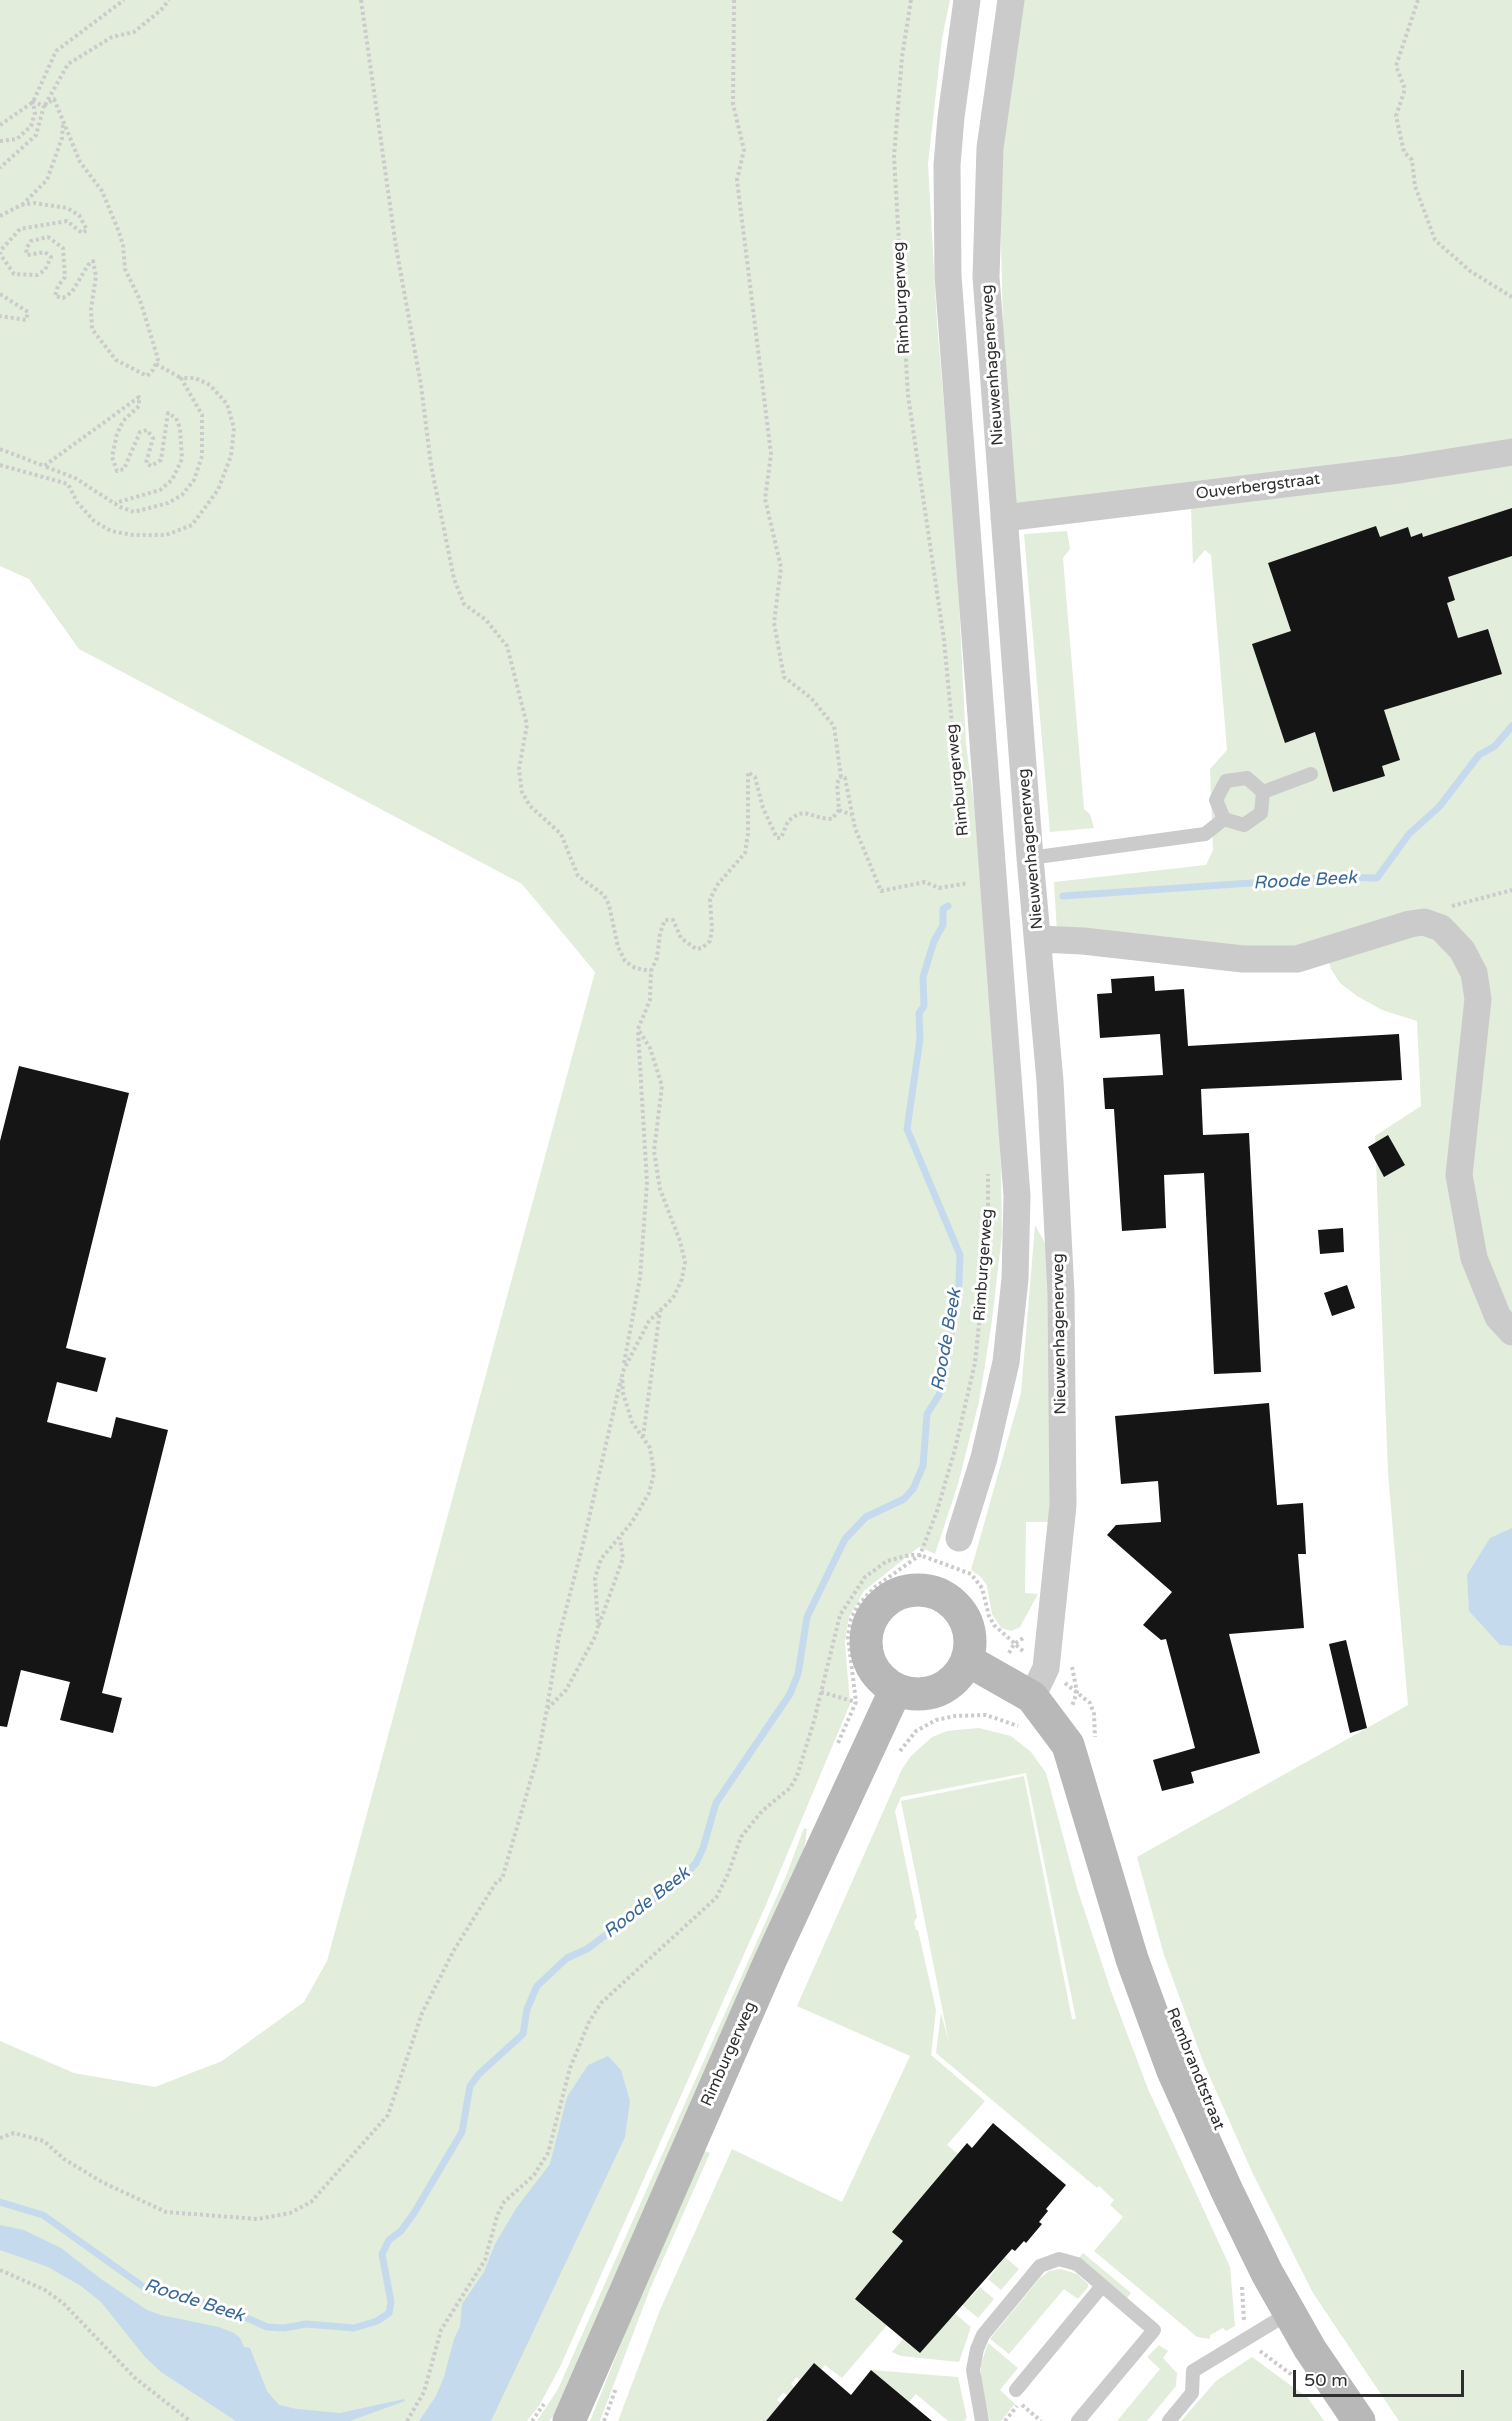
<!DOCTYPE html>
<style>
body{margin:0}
#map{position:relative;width:1512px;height:2421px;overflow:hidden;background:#fff;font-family:"Varela Round",sans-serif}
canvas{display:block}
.scale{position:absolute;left:1293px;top:2370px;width:171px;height:27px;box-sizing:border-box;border:3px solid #2e2e2e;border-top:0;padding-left:8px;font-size:18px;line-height:21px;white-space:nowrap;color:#2e2e2e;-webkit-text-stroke:4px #fff;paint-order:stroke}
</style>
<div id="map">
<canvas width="1512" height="2421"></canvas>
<div class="scale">50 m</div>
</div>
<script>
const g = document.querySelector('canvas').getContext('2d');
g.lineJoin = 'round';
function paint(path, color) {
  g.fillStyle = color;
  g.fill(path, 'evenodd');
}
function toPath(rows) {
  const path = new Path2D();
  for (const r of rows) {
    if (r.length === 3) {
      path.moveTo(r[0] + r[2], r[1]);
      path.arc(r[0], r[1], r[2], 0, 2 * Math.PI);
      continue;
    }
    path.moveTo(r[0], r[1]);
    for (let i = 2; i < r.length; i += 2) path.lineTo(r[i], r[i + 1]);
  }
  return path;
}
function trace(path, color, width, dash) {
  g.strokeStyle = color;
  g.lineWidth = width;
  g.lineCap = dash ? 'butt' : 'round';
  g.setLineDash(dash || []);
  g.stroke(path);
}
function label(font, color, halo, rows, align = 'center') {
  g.font = font + ' "Varela Round",sans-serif';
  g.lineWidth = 6;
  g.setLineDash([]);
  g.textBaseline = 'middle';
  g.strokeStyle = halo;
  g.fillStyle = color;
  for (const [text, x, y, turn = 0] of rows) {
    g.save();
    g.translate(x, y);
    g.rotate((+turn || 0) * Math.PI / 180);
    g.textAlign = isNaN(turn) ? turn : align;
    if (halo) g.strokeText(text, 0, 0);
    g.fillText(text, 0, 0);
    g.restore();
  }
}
paint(toPath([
 [0,0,950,0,942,39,928,164,937,322,957,561,966,744,974,803,998,1090,1001,1169,1002,1235,992,1320,979,1402,958,1484,935,1554,919,1547,864,1591,849,1617,845,1642,850,1704,765,1907,560,2367,539,2406,527,2421,0,2421,0,2041,74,2073,155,2087,222,2061,304,2002,327,1961,595,972,522,884,79,649,29,579,0,566],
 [1023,0,1512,0,1512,2421,1399,2421,1313,2293,1253,2174,1204,2064,1164,1955,1137,1857,1408,1705,1388,1473,1375,1136,1421,1106,1417,1021,1382,1010,1357,996,1340,983,1331,969,1327,953,1057,932,1054,882,1206,865,1213,850,1210,769,1227,750,1211,555,1205,550,1193,564,1190,482,1015,507,1004,369,1000,201,1003,137],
 [1067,531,1070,549,1063,558,1084,809,1090,814,1094,828,1050,832,1024,534],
 [1035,1225,1046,1245,1050,1278,1052,1442,1049,1522,1026,1522,1025,1593,1038,1594,1020,1627,1011,1631,1001,1628,992,1614,987,1586,981,1577,971,1570,1021,1393],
 [979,1728,1011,1736,1031,1752,1046,1773,1077,1888,1111,1991,1148,2089,1230,2267,1235,2326,1226,2331,1223,2328,1210,2335,1210,2339,1197,2337,1094,2251,1123,2217,1110,2205,1114,2200,1099,2186,1097,2188,936,2053,941,2013,949,2043,901,1801,1024,1776,1072,2019,1076,2019,1026,1773,901,1797,895,1811,917,1917,914,1922,916,1930,918,1930,936,2010,931,2055,985,2101,947,2145,958,2154,893,2232,971,2297,980,2287,994,2299,978,2318,936,2283,887,2325,842,2378,825,2365,821,2370,813,2364,800,2380,797,2377,791,2384,794,2387,787,2395,783,2393,777,2400,781,2403,766,2421,618,2421,660,2310,732,2149,842,2202,910,2056,797,2006,902,1769,911,1756,932,1737,947,1731],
 [804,1828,807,1829,803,1859,558,2411,549,2421,537,2421,558,2389,786,1876],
 [699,2149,710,2153,650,2289,600,2421,590,2421],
 [1083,2253,1131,2293,1127,2298,1079,2258],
 [1005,2257,1019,2269,1001,2290,988,2279],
 [1060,2269,1077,2274,1088,2284,1088,2287,1078,2299,1064,2289,1009,2354,990,2339,993,2335,1040,2278,1049,2271],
 [934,2296,971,2327,959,2362,901,2356,892,2352,903,2339,920,2353,948,2320],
 [988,2343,1018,2368,1000,2390,1015,2404,1001,2421,990,2421,981,2386,981,2364],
 [1159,2345,1168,2351,1163,2358,1177,2373,1176,2386,1147,2421,1117,2421,1160,2369,1147,2357],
 [1252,2357,1308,2398,1324,2421,1181,2421,1216,2381],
 [871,2370,958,2377,967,2418,964,2421,948,2421,916,2394,909,2402]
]), '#e3eddb');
paint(toPath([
 [1512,1528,1512,1646,1500,1645,1469,1611,1467,1575,1490,1538],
 [608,2056,621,2070,630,2101,625,2137,491,2421,419,2421,436,2396,444,2377,454,2339,460,2326,462,2304,484,2272,495,2244,517,2207,550,2164,567,2097,588,2065],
 [0,2225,24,2230,61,2248,101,2279,147,2310,161,2315,219,2327,234,2333,240,2338,244,2347,250,2348,267,2391,279,2405,297,2409,340,2413,404,2399,405,2401,350,2421,236,2421,161,2372,145,2357,101,2302,81,2286,48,2267,0,2250]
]), '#c6daee');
trace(toPath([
 [1063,896,1338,877,1377,878,1409,834,1439,807,1479,755,1495,746,1512,726],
 [0,2202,43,2215,145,2288,225,2308,267,2327,284,2328,306,2324,354,2328,377,2321,389,2313,391,2302,382,2254,389,2240,401,2231,414,2213,462,2132,470,2086,479,2074,523,2034,527,2009,537,1986,567,1958,587,1949,683,1877,696,1863,703,1848,716,1803,790,1694,798,1674,807,1617,845,1539,866,1517,904,1499,913,1489,923,1466,927,1414,939,1395,946,1365,959,1283,960,1255,907,1129,920,1039,919,1013,924,1006,923,977,934,941,943,925,943,909,948,906]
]), '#c6daee', 7);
paint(toPath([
 [1512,508,1512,556,1448,577,1455,600,1447,603,1458,638,1488,629,1502,674,1384,710,1400,760,1382,766,1385,776,1333,792,1315,732,1285,743,1252,644,1291,631,1268,563,1376,526,1380,537,1408,527,1411,537,1422,533,1423,537],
 [1154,976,1155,991,1184,989,1188,1046,1399,1034,1402,1080,1201,1089,1203,1135,1249,1133,1261,1372,1214,1374,1204,1173,1164,1175,1166,1228,1122,1231,1114,1109,1105,1109,1103,1078,1163,1075,1160,1034,1100,1038,1097,994,1112,993,1111,979],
 [19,1066,129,1093,66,1348,106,1358,97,1392,57,1382,47,1422,111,1438,116,1417,168,1430,102,1693,122,1698,113,1733,60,1720,70,1682,21,1670,7,1727,0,1726,0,1141],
 [1388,1135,1405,1165,1384,1177,1368,1147],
 [1343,1228,1344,1252,1320,1254,1318,1230],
 [1347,1285,1355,1308,1332,1316,1324,1293],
 [1269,1403,1277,1505,1303,1503,1306,1554,1298,1554,1304,1628,1229,1634,1260,1753,1191,1772,1194,1783,1162,1791,1153,1760,1195,1748,1166,1639,1161,1640,1143,1625,1172,1592,1107,1535,1116,1525,1161,1522,1158,1481,1121,1484,1115,1416],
 [1346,1640,1367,1728,1350,1733,1329,1644],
 [993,2123,1066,2185,1046,2209,1048,2211,1039,2222,1042,2224,1026,2243,1024,2241,1015,2251,1012,2249,920,2353,855,2299,903,2241,892,2232,967,2143,972,2148],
 [814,2363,851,2395,871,2370,932,2421,766,2421]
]), '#151515');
trace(toPath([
 [361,0,396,247,421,385,431,465,454,579,464,604,486,620,507,646,527,725,519,769,522,792,530,806,561,834,578,876,604,895,609,905,618,947,625,961,635,968,651,971],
 [734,0,733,104,744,150,737,180,771,454,765,499,781,567,774,623,784,677,811,698,834,726,841,777,845,778,855,828,881,891,925,882,939,888,968,883],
 [911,0,902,57,894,157,908,395,944,640,962,829],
 [1418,0,1396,66,1405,89,1396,116,1404,152,1412,160,1415,186,1435,240,1470,271,1512,297],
 [45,105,68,64,112,37,134,32,161,10,169,0],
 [0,125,33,102,56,51,124,0],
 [0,141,17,139,31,126,35,113,33,102,44,106,36,135,0,168],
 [22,205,47,180,62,138,63,124],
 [0,216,21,205,34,203,67,208,79,215,87,230,82,233,67,221,20,229,1,250,0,254,14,274,37,275,45,270,51,257,45,252,27,255,26,249,31,241,48,237,63,248,65,277,58,286,55,296,63,298,72,292,88,265,93,261,96,276,91,309,92,329,116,360,147,376,153,370,158,359,140,300,125,269,123,245,119,232,102,191,80,162,54,99,44,106],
 [0,294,28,312,26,320,0,316],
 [156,364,181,378],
 [0,449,44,466],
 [0,465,68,484,77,502,94,521,111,531,133,535,166,535,192,525,218,490,231,456,234,428,227,404,210,385,195,378,181,378,202,415,202,456,194,480,182,495,168,503,134,512,120,507,75,478,44,466,139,397,139,406,123,421,117,434,112,457,117,471,124,469,140,432,147,430,153,438,146,463,151,466,161,460,168,413,176,418,180,428,182,459,172,480,160,490,115,503],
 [839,810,852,815],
 [1452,906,1512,890],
 [624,1363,640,1278,647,1183,638,1031],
 [643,1437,660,1311],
 [599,1625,623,1558,620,1538],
 [1009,1653,1014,1644,1025,1637],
 [1072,1667,1077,1692,1072,1706],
 [1065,1683,1090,1703,1094,1714,1095,1737],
 [821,1692,856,1702],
 [547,1708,559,1636,583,1544,621,1379],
 [838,1743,856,1702,848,1637,851,1619,858,1605,875,1587,920,1555,937,1511,955,1449,975,1363,988,1237,988,1174],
 [900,1751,916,1731,936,1720,955,1716,986,1715,1018,1726],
 [0,2138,14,2133,44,2141,64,2159,102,2182,166,2212,258,2219,290,2213,311,2202,388,2115,422,2013,454,1950,497,1881,502,1879,538,1755,547,1709,566,1690,596,1635,598,1626,595,1578,601,1559,632,1522,649,1493,654,1473,650,1448,632,1422,623,1393,622,1373,649,1321,673,1298,682,1279,685,1262,680,1241,660,1189,654,1151,662,1086,650,1048,638,1029,650,1000,651,971,657,958,660,933,665,920,673,920,681,938,696,949,702,948,710,941,712,929,710,899,718,884,745,853,748,834,748,772,755,777,763,808,777,838,781,838,788,821,798,814,805,813,822,818,832,819,839,810,837,783,841,777],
 [0,2270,45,2290,63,2303,135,2378,190,2421],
 [1242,2287,1244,2321],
 [1260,2351,1292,2375],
 [1022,2405,1041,2421],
 [407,2421,424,2392,441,2330,485,2260,497,2216,504,2202,534,2175,548,2153,570,2068,589,2022,601,2003,716,1898,728,1874,741,1837,762,1811,790,1788,797,1776,814,1721,840,1615,865,1577,887,1561,910,1555,920,1555,971,1574,982,1588,989,1616,994,1625,1023,1651],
 [532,2421,544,2404],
 [604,2421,616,2388],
 [1005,2421,1017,2406]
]), '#cbcbcb', 4, [3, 3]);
trace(toPath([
 [1247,778,1263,792,1261,813,1244,825,1224,819,1216,800,1226,781,1247,778],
 [1263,792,1311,774],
 [1030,858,1205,834,1224,819],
 [1016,2390,1102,2286],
 [982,2421,973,2370,977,2349,983,2335,1040,2266,1059,2259,1077,2264,1154,2330,1078,2421],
 [1169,2421,1192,2393,1193,2371,1289,2313]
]), '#cbcbcb', 14);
trace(toPath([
 [1011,0,990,148,986,277,1030,858,1050,1081,1061,1293,1063,1505,1046,1668,1032,1697],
 [1004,518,1399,470,1512,452],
 [1039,939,1083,941,1243,959,1297,959,1410,924,1424,922,1441,928,1462,950,1474,973,1478,999,1459,1175,1474,1258,1498,1317,1512,1332],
 [959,1538,984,1458,1006,1362,1015,1279,1017,1196,948,276,947,165,951,117,967,0]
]), '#cbcbcb', 27);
trace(toPath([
 [918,1642,52],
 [967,1660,1032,1697,1068,1745,1132,1959,1173,2071,1227,2191,1267,2273,1310,2349,1359,2421],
 [569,2421,770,1961,896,1689]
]), '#b8b8b8', 33);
label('16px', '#2e2e2e', '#fff', [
 ["Rimburgerweg",902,298,-93],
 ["Nieuwenhagenerweg",993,365,-94],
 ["Ouverbergstraat",1258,487,-7],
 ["Rimburgerweg",958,780,-96],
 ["Nieuwenhagenerweg",1031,849,-95],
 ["Rimburgerweg",984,1265,-86],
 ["Nieuwenhagenerweg",1060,1334,-91],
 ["Rimburgerweg",729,2054,-66],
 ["Rembrandtstraat",1195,2069,68]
]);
label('italic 18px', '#376796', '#fff', [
 ["Roode Beek",1305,881,-3],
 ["Roode Beek",947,1340,-80],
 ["Roode Beek",647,1903,-38],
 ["Roode Beek",194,2301,18]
]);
</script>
